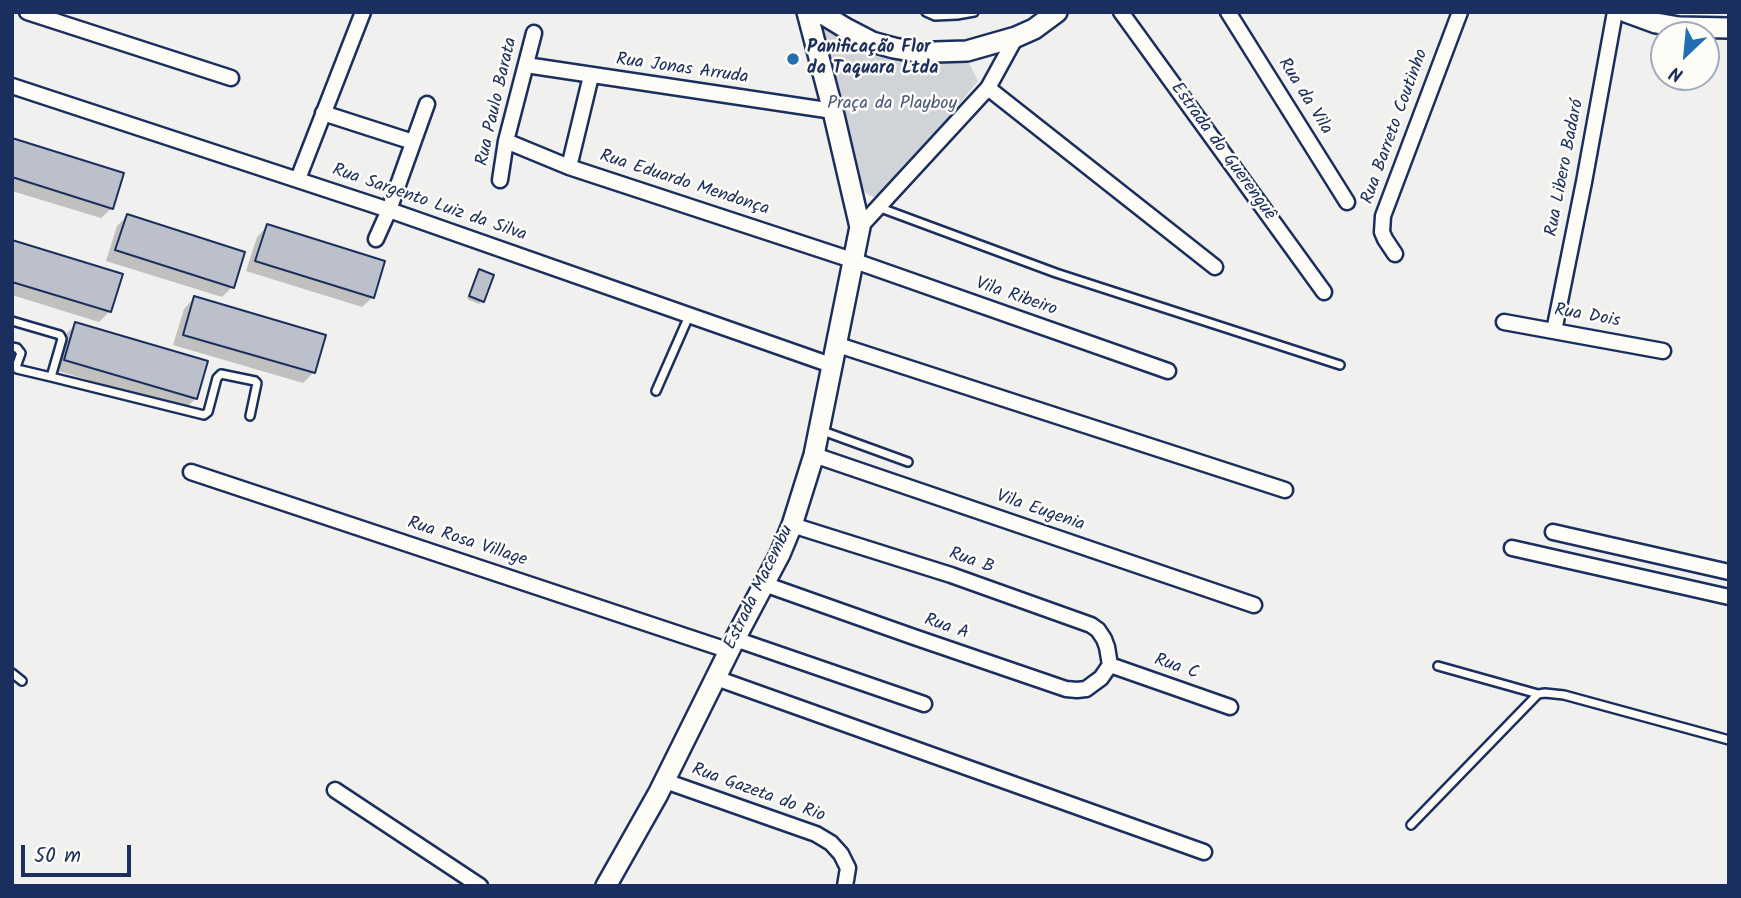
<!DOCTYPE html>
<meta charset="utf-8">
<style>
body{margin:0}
#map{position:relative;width:1741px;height:898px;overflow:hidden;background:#f0f0ee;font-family:Kalam,sans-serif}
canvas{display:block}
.frame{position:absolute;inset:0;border:14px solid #1b2f5e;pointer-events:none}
.north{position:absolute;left:1650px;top:21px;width:70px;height:70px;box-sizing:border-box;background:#fdfcf7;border:2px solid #a3aaba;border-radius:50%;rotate:206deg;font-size:19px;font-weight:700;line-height:28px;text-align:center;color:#1b2f5e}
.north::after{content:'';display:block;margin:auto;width:24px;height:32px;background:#1f6fb2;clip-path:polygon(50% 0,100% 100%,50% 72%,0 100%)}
.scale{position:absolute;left:21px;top:845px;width:110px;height:32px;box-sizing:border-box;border:4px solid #1b2f5e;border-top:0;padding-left:9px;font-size:21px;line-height:24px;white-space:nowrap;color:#1b2f5e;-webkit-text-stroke:5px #fdfcf7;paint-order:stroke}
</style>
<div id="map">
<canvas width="1741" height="898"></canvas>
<div class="frame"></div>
<div class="north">N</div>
<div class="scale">50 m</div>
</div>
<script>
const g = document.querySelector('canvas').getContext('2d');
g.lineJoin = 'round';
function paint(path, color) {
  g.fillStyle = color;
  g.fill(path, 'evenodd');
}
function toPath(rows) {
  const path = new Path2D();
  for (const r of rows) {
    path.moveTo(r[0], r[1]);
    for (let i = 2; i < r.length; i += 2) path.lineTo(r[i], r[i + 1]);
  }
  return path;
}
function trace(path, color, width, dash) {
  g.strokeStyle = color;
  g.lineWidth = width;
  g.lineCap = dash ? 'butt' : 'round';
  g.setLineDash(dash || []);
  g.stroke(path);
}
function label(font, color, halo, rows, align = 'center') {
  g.font = font + ' Kalam,sans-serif';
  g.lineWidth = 5;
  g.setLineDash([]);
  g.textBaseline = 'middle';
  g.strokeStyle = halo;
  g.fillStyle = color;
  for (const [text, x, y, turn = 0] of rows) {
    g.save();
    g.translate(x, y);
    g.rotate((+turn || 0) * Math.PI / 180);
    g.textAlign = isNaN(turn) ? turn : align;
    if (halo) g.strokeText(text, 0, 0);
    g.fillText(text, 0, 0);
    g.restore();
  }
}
paint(toPath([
 [812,13,853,37,964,53,978,81,883,199,871,196,861,190,854,181]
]), '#d0d3d8');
paint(toPath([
 [12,140,112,208,101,218,12,191],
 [127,216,232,287,222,297,106,261,117,226],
 [267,226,373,297,362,307,246,271,257,237],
 [12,242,110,311,99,322,12,295],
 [479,271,482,301,479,304,467,299,476,274],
 [194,298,314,372,303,383,173,345,184,309],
 [76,324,206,362,195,399,185,409,55,370,66,334]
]), '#0003');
const building = toPath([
 [12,138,124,173,113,209,12,177,12,138],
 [127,214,245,252,234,288,115,250,127,214],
 [267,224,385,261,374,298,255,261,267,224],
 [12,240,123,274,111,312,12,282,12,240],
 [479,269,494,275,484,302,469,296,479,269],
 [194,296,326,335,315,373,183,335,194,296],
 [75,322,208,361,197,399,64,360,75,322]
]);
paint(building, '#bbc0ca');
trace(building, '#1b2f5e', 2);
const lane = toPath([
 [926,12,935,16,957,15,974,12],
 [878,207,1056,273,1340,365],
 [12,321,60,335,62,339,51,377,204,415,208,412,217,378,221,374,255,381,257,383,250,416],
 [12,347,17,348,21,353,16,367,17,369,51,377],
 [656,391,689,316],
 [820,430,908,462],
 [1438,666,1538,694],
 [12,673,22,681],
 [1411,825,1538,694,1545,693,1564,695,1729,740]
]);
const street = toPath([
 [27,12,231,78],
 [1121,12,1324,292],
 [1228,12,1347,202],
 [526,65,833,111],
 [12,86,389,210,831,365],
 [988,88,1215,267],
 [323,113,413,142],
 [506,141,569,167,852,260,1168,371],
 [569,167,591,76],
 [298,179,363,12],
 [500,180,506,141,534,33],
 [860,227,988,88,1016,37],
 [376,239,389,210,427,104],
 [1395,254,1385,239,1382,232,1383,216,1460,12],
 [1504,322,1663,351],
 [1554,331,1584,182,1615,12],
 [835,344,1285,490],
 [814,455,1254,605],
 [191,472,730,651],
 [792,525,951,575,1091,625,1098,630,1104,639,1107,647,1110,665],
 [1553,532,1729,572],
 [1512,548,1729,597],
 [764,584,914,637,1066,689,1077,690,1086,689,1101,678,1110,665],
 [735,639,924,704],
 [1110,665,1230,707],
 [716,678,1204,852],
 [665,781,816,834,831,843,841,854,848,868,845,886],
 [335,790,480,886]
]);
const secondary = toPath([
 [819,12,847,29,872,42,894,48,916,52,935,52,967,51,1016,37,1034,29,1057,12],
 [1626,12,1656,23,1679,27,1729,28],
 [606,886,658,794,735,639,780,554,792,525,814,455,860,227,833,111,807,12]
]);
trace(lane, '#1b2f5e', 12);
trace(street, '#1b2f5e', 19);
trace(secondary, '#1b2f5e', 24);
trace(lane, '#fdfcf7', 7);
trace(street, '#fdfcf7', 14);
trace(secondary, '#fdfcf7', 19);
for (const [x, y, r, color] of [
 [793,59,7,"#1f6fb2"]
]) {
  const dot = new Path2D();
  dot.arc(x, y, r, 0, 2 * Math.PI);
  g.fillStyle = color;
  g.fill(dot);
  trace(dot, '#fdfcf7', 2.5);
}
label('bold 18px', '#1b2f5e', '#fdfcf7', [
 ["Panificação Flor",807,49],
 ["da Taquara Ltda",807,70]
], 'left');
label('18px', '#1b2f5e', '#fdfcf7', [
 ["Rua Jonas Arruda",682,70,8],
 ["Rua da Vila",1304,97,58],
 ["Rua Paulo Barata",498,102,-77],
 ["Rua Barreto Coutinho",1396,127,-70],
 ["Estrada do Guerenguê",1222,152,54],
 ["Rua Libero Badaró",1566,168,-79],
 ["Rua Eduardo Mendonça",684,184,18],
 ["Rua Sargento Luiz da Silva",429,204,19],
 ["Vila Ribeiro",1016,298,19],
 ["Rua Dois",1587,317,10],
 ["Vila Eugenia",1040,512,19],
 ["Rua Rosa Village",467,543,18],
 ["Rua B",971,562,19],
 ["Estrada Macembu",760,588,-64],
 ["Rua A",946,628,19],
 ["Rua C",1176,668,19],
 ["Rua Gazeta do Rio",758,794,20]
]);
label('18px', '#48587c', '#fdfcf7', [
 ["Praça da Playboy",892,105]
]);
</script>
